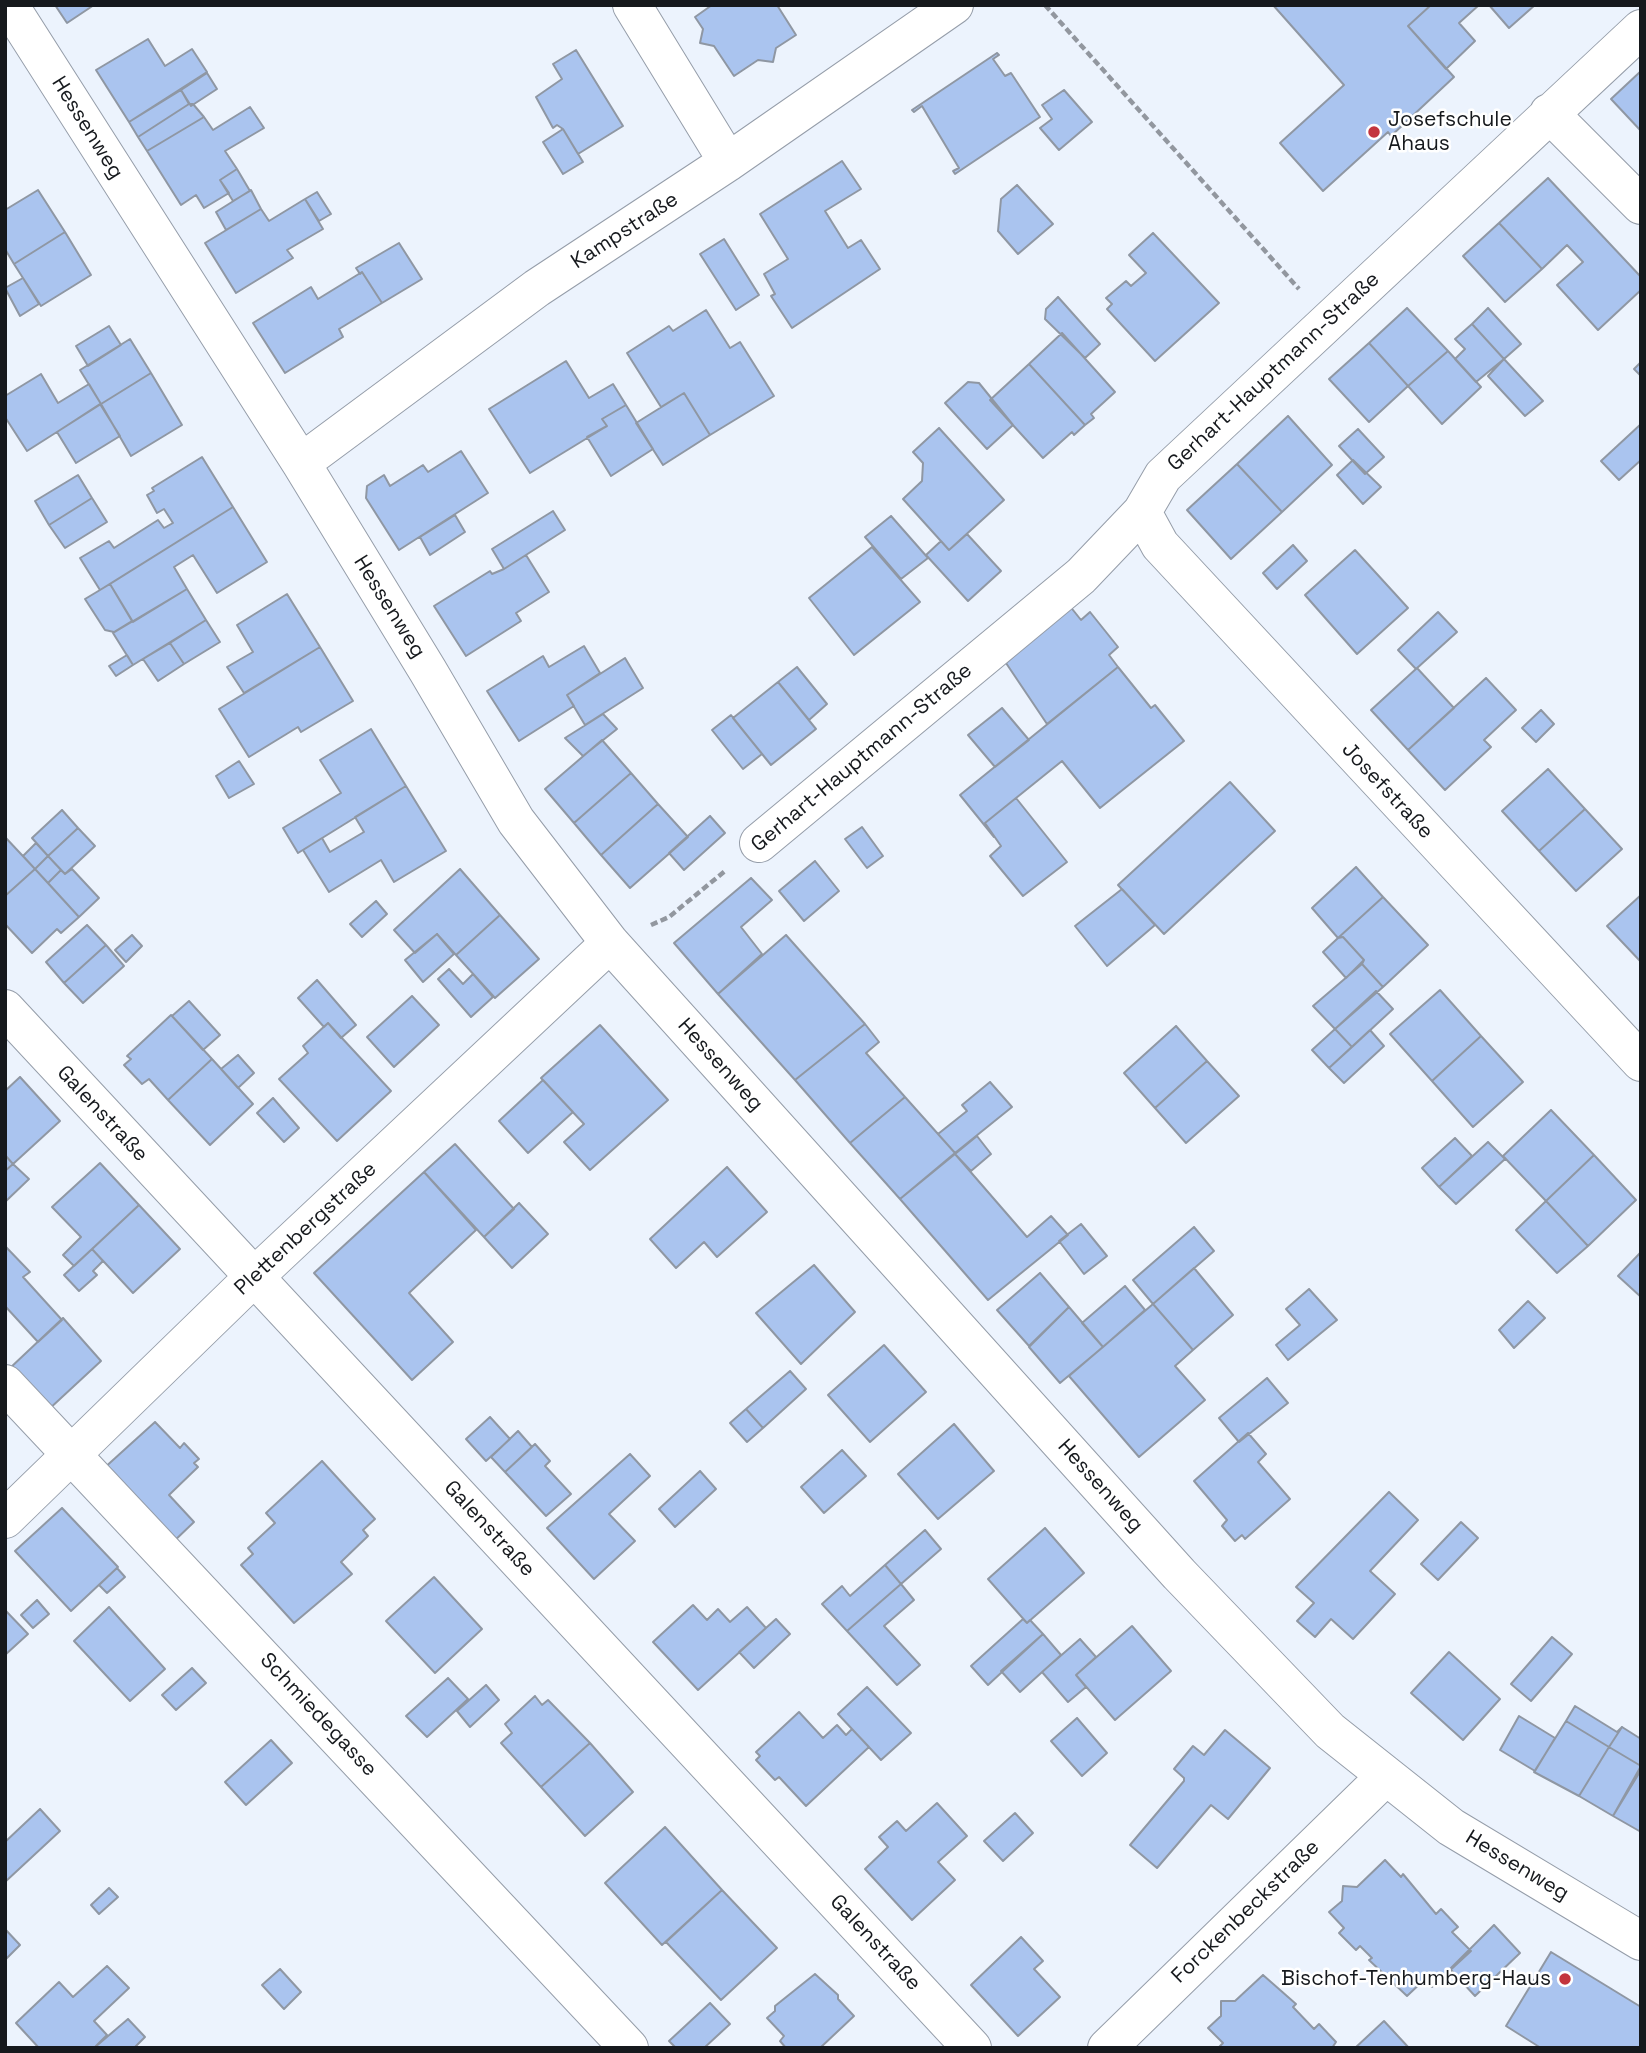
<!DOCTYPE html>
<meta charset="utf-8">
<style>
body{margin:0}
#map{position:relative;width:1646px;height:2053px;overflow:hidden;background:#ecf3fd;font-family:"Space Grotesk",sans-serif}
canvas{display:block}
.frame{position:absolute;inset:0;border:7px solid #16191d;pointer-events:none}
</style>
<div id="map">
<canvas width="1646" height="2053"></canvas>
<div class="frame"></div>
</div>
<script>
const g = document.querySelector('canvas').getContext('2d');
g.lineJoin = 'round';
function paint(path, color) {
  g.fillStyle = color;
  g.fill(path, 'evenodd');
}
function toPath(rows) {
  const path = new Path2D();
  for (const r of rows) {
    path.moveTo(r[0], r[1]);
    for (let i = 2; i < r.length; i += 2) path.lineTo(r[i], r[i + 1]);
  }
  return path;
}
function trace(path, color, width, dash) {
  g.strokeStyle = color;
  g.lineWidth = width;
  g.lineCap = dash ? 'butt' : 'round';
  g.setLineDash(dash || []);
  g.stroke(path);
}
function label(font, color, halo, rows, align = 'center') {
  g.font = font + ' "Space Grotesk",sans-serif';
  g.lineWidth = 5;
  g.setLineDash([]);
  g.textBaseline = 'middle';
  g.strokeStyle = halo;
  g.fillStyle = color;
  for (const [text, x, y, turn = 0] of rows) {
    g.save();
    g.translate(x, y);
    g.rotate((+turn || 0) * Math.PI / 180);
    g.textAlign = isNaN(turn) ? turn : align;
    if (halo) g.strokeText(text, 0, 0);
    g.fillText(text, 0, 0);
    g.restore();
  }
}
const building = toPath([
 [55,5,94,5,67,23,55,5],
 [712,5,777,5,796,35,776,48,773,62,758,60,734,76,714,46,700,43,703,29,695,17,712,5],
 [1273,5,1431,5,1408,26,1454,77,1391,136,1388,132,1323,191,1280,143,1344,85,1273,5],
 [1431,5,1479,5,1459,23,1475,41,1446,69,1408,26,1431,5],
 [1489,5,1535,5,1509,28,1489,5],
 [148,39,165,66,192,49,207,72,129,122,96,70,148,39],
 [576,50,623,126,578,154,563,129,557,125,553,128,536,97,562,79,553,64,576,50],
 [997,53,999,55,993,59,1005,76,1011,73,1040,117,955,174,953,171,959,168,922,106,914,112,912,110,997,53],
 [1641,71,1641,131,1611,99,1641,71],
 [207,73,217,89,191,106,181,90,207,73],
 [181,90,189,104,138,137,129,122,181,90],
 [1064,90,1092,122,1059,150,1040,128,1052,119,1042,105,1064,90],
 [189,104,193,104,204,117,147,151,138,137,189,104],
 [250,107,264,128,225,151,237,169,220,180,229,193,204,208,196,195,181,205,147,151,204,117,213,130,250,107],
 [563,129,583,162,563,174,543,142,563,129],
 [842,161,861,189,825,211,848,248,861,240,880,269,792,328,771,296,775,294,764,274,788,259,760,214,842,161],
 [237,169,250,191,233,201,220,180,237,169],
 [1548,178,1641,277,1641,290,1598,330,1557,285,1583,262,1567,245,1542,269,1499,223,1548,178],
 [1017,185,1053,224,1018,254,998,231,1001,199,1017,185],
 [38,190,65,232,14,264,5,249,5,210,38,190],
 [251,190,261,209,226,230,216,212,251,190],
 [317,192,331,214,319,221,305,199,317,192],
 [305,199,323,229,287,250,293,258,236,293,205,243,261,209,269,221,305,199],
 [1499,223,1542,269,1505,302,1463,256,1499,223],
 [65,232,91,275,41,306,14,264,65,232],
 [1153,233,1219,303,1155,361,1107,309,1112,304,1106,298,1126,281,1131,286,1146,273,1129,255,1153,233],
 [724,239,759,295,736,310,700,254,724,239],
 [399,243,422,279,382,303,362,272,360,274,356,268,399,243],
 [362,272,382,303,339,329,343,337,285,373,253,323,311,287,318,299,362,272],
 [23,278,39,304,20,316,5,288,23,278],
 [1058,297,1100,344,1085,358,1045,319,1046,309,1058,297],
 [1407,308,1448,351,1408,386,1369,343,1407,308],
 [1488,308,1521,344,1504,359,1472,324,1488,308],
 [706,310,730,348,740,342,774,396,710,435,684,393,661,407,627,353,669,326,673,331,706,310],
 [1472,324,1504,359,1476,382,1455,359,1465,349,1455,339,1472,324],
 [109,326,121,345,88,366,76,346,109,326],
 [1062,333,1115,392,1091,414,1094,418,1085,425,1029,364,1062,333],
 [130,339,151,373,101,404,80,370,130,339],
 [1369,343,1408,386,1369,422,1329,379,1369,343],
 [1448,351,1481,387,1442,424,1408,386,1448,351],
 [1504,359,1543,401,1525,416,1488,376,1504,359],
 [566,361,589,398,613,384,626,405,602,419,607,426,530,473,489,409,566,361],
 [1641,362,1641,376,1634,369,1641,362],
 [1029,364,1085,425,1074,435,1072,432,1043,458,990,400,1029,364],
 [151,373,182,425,131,456,101,404,151,373],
 [41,374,58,403,89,384,101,404,27,451,5,417,5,396,41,374],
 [968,382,979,383,1013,425,987,449,945,403,968,382],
 [684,393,710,435,663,465,636,423,684,393],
 [100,404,120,436,76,463,57,432,100,404],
 [626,405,653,449,611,476,587,437,607,426,602,419,626,405],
 [1288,416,1332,465,1282,512,1237,464,1288,416],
 [1641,424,1641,460,1619,480,1601,461,1641,424],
 [939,428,1004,500,949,550,903,499,922,481,923,463,913,452,939,428],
 [1358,429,1384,457,1365,474,1339,446,1358,429],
 [461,451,488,493,399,550,366,498,367,486,384,475,390,486,423,465,428,472,461,451],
 [202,457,233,507,100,590,80,558,109,541,114,548,158,520,164,528,173,523,164,509,157,513,147,495,154,491,152,488,202,457],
 [1353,460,1381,487,1363,504,1337,475,1353,460],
 [1237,464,1282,512,1231,559,1187,510,1237,464],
 [78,475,92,498,49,525,35,501,78,475],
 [92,498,107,522,65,548,49,525,92,498],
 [233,507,267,562,217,593,193,555,174,567,187,589,133,622,110,584,233,507],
 [553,511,565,530,504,569,492,549,553,511],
 [455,515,465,532,430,555,420,537,455,515],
 [891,516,928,558,901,579,865,537,891,516],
 [967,534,1001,571,968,601,926,555,941,541,949,550,967,534],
 [1293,545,1307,561,1277,589,1263,573,1293,545],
 [872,547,920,602,854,655,809,598,872,547],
 [1355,550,1408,608,1357,654,1305,595,1355,550],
 [526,555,549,592,516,613,521,621,466,656,434,606,490,571,492,574,504,569,526,555],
 [110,584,132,621,114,632,105,630,85,599,110,584],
 [187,589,206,620,133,665,113,633,187,589],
 [287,594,320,647,244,693,227,667,253,652,237,625,287,594],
 [1069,605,1081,620,1090,612,1118,647,1109,655,1118,667,1047,724,1006,663,1069,605],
 [1438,612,1457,632,1416,669,1398,650,1438,612],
 [206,620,220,642,184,664,170,643,206,620],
 [170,643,184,664,158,681,143,659,170,643],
 [584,646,600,673,567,695,574,706,519,741,487,691,543,656,549,667,584,646],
 [320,647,353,701,301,732,298,727,249,757,219,709,320,647],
 [127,655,133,665,116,676,109,666,127,655],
 [625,658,643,688,585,725,567,695,625,658],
 [797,667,827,704,809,720,778,682,797,667],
 [1118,667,1151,708,1155,705,1184,741,1100,808,1062,761,985,823,994,837,960,795,1118,667],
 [1417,668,1454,708,1408,750,1371,710,1417,668],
 [1486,678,1516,710,1484,740,1491,747,1445,790,1408,750,1486,678],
 [778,682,816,729,771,765,733,718,778,682],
 [1002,708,1029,740,995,767,968,735,1002,708],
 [1541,710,1554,724,1536,742,1522,728,1541,710],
 [603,714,617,729,583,756,565,738,603,714],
 [731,715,762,754,743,769,712,730,731,715],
 [371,729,406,786,298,853,283,828,341,793,320,760,371,729],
 [602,740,631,773,574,823,545,789,602,740],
 [239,761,254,784,229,798,216,776,239,761],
 [1548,769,1585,809,1539,851,1502,811,1548,769],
 [631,773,658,804,601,855,574,823,631,773],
 [1230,782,1275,831,1164,934,1118,885,1230,782],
 [406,786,446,851,394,882,381,860,329,892,303,850,322,838,330,852,364,832,355,817,406,786],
 [1016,798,1067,862,1023,896,990,856,1001,846,985,823,1016,798],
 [658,804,688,837,630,888,601,855,658,804],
 [1585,809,1622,849,1576,891,1539,851,1585,809],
 [62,810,78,828,48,856,32,838,62,810],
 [710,816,725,833,684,870,669,853,710,816],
 [862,827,883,856,867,868,845,839,862,827],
 [78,828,95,846,65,874,48,856,78,828],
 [5,837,35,869,5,896,5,837],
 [36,843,48,856,35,869,23,856,36,843],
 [48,856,61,870,48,883,35,869,48,856],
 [815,861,839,891,804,921,779,891,815,861],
 [1356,867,1383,897,1338,938,1312,908,1356,867],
 [35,869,79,917,61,933,57,929,32,953,5,924,5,896,35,869],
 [72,869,99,898,79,917,48,883,61,870,65,874,72,869],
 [460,869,500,915,456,955,437,934,415,953,394,930,460,869],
 [751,878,772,900,741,927,762,954,718,994,674,943,751,878],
 [1122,889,1155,925,1107,966,1075,926,1122,889],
 [1641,895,1641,962,1607,926,1641,895],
 [1383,897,1428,945,1383,987,1362,964,1364,960,1343,937,1338,938,1383,897],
 [376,901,387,914,362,937,350,924,376,901],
 [500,915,539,959,495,998,456,955,500,915],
 [87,925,106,945,64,983,46,962,87,925],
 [437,934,454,954,423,982,405,960,437,934],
 [132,935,142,946,126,962,115,950,132,935],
 [786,935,865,1024,795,1080,718,994,786,935],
 [1343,937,1364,960,1346,978,1323,952,1338,938,1343,937],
 [106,945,124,966,83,1003,64,983,106,945],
 [1362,964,1383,987,1335,1029,1313,1006,1362,964],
 [449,969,463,984,473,974,493,997,471,1017,438,979,449,969],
 [317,980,356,1025,341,1038,328,1023,324,1027,298,998,317,980],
 [1440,990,1481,1036,1432,1081,1390,1034,1440,990],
 [1376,991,1393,1009,1352,1047,1335,1029,1376,991],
 [412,996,439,1025,394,1067,367,1037,412,996],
 [189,1001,220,1035,203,1050,172,1016,189,1001],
 [171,1015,212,1059,168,1100,149,1079,142,1084,124,1065,131,1059,127,1056,171,1015],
 [328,1023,391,1091,337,1141,279,1079,308,1053,303,1046,328,1023],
 [865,1024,879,1042,866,1053,905,1097,850,1143,795,1080,865,1024],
 [600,1025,668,1100,590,1170,564,1142,584,1124,541,1078,600,1025],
 [1176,1026,1207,1061,1155,1108,1124,1073,1176,1026],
 [1335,1029,1352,1047,1329,1068,1312,1050,1335,1029],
 [1370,1030,1384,1046,1344,1083,1329,1068,1370,1030],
 [1481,1036,1523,1082,1473,1127,1432,1081,1481,1036],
 [238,1055,254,1073,238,1088,221,1069,238,1055],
 [212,1059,253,1104,210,1145,168,1100,212,1059],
 [1207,1061,1239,1096,1186,1143,1155,1108,1207,1061],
 [20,1077,60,1121,13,1164,5,1155,5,1091,20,1077],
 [543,1080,573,1112,528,1153,499,1121,543,1080],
 [990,1082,1012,1107,955,1153,938,1134,967,1111,962,1105,990,1082],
 [905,1097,955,1153,900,1199,850,1143,905,1097],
 [273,1098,299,1128,284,1142,257,1113,273,1098],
 [1551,1110,1594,1155,1546,1201,1503,1156,1551,1110],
 [977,1136,991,1154,971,1171,955,1154,977,1136],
 [1455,1138,1472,1156,1439,1187,1422,1168,1455,1138],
 [1488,1142,1505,1159,1456,1204,1439,1187,1488,1142],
 [455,1144,514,1209,484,1237,424,1172,455,1144],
 [955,1154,1027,1237,1051,1216,1068,1235,988,1300,900,1199,955,1154],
 [5,1155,13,1164,5,1171,5,1155],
 [1594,1155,1636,1200,1588,1246,1546,1201,1594,1155],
 [100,1163,139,1205,74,1266,63,1255,81,1237,52,1207,100,1163],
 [13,1164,29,1179,5,1202,5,1171,13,1164],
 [727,1167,767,1212,717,1257,704,1242,676,1268,650,1239,727,1167],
 [424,1172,476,1230,409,1293,453,1342,412,1380,314,1273,424,1172],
 [1546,1201,1588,1246,1557,1273,1516,1230,1546,1201],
 [519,1203,548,1234,512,1268,484,1237,519,1203],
 [139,1205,180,1249,133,1293,92,1249,139,1205],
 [1081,1224,1107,1256,1084,1274,1059,1241,1081,1224],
 [1194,1227,1214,1251,1153,1304,1133,1280,1194,1227],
 [5,1246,30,1272,23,1277,62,1320,38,1342,5,1306,5,1246],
 [92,1249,103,1261,93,1271,97,1275,79,1291,64,1275,92,1249],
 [1641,1252,1641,1297,1618,1276,1641,1252],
 [814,1265,855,1312,801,1364,756,1313,814,1265],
 [1194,1268,1233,1315,1193,1350,1153,1304,1194,1268],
 [1040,1273,1069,1307,1029,1346,997,1310,1040,1273],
 [1125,1286,1145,1310,1103,1347,1082,1323,1125,1286],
 [1309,1289,1337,1320,1288,1360,1276,1345,1300,1325,1286,1309,1309,1289],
 [1528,1301,1545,1318,1514,1348,1499,1330,1528,1301],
 [1153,1304,1193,1350,1175,1366,1205,1400,1139,1457,1069,1376,1153,1304],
 [1069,1307,1103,1347,1060,1383,1029,1347,1069,1307],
 [63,1318,101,1361,47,1411,9,1369,63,1318],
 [884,1345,926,1392,870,1442,828,1395,884,1345],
 [790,1371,806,1389,763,1428,746,1409,790,1371],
 [1267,1378,1288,1403,1239,1442,1219,1418,1267,1378],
 [746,1409,763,1428,747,1442,730,1423,746,1409],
 [490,1417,510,1439,486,1461,466,1439,490,1417],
 [155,1422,180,1448,184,1443,199,1459,194,1463,198,1467,169,1495,194,1522,171,1544,102,1470,155,1422],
 [954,1424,994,1471,938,1519,898,1474,954,1424],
 [518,1431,532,1447,505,1472,491,1457,518,1431],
 [1248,1433,1266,1454,1258,1462,1290,1499,1245,1539,1242,1535,1235,1541,1222,1526,1227,1520,1194,1481,1248,1433],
 [535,1444,550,1461,545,1466,571,1494,546,1516,505,1472,535,1444],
 [842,1450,866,1476,824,1513,801,1487,842,1450],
 [630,1454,650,1476,609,1514,635,1541,594,1579,547,1528,630,1454],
 [322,1461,375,1519,363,1530,368,1536,341,1562,352,1574,294,1623,241,1565,253,1554,248,1548,275,1523,266,1513,322,1461],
 [700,1471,716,1489,675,1527,659,1509,700,1471],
 [1389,1492,1418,1520,1370,1571,1395,1594,1353,1639,1331,1619,1315,1637,1297,1621,1314,1603,1296,1587,1389,1492],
 [62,1508,118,1567,71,1611,15,1551,62,1508],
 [1461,1522,1478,1538,1438,1580,1421,1564,1461,1522],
 [1045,1528,1084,1573,1027,1623,988,1579,1045,1528],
 [925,1530,941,1549,901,1584,885,1565,925,1530],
 [885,1565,901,1584,847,1631,822,1604,842,1586,850,1596,885,1565],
 [117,1568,125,1577,107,1593,99,1585,117,1568],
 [434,1577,482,1629,435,1673,386,1621,434,1577],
 [901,1584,914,1600,884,1626,920,1665,897,1685,847,1631,901,1584],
 [37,1600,49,1614,33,1628,21,1615,37,1600],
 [693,1605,707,1620,718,1609,730,1622,747,1607,766,1628,698,1690,653,1642,693,1605],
 [109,1607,165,1669,130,1701,74,1641,109,1607],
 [5,1610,28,1634,5,1655,5,1610],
 [776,1619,790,1634,754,1668,739,1652,776,1619],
 [1023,1619,1027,1623,1030,1620,1043,1634,988,1685,971,1666,1023,1619],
 [1132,1626,1171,1671,1115,1720,1076,1675,1132,1626],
 [1043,1634,1061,1655,1020,1692,1001,1671,1043,1634],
 [1552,1637,1572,1654,1531,1701,1511,1684,1552,1637],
 [1080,1639,1096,1657,1076,1675,1086,1687,1068,1702,1042,1672,1080,1639],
 [1449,1652,1500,1699,1463,1740,1411,1693,1449,1652],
 [192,1668,206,1683,176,1710,162,1695,192,1668],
 [448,1678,468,1699,427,1737,406,1716,448,1678],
 [486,1685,499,1700,470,1727,457,1711,486,1685],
 [867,1687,911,1733,881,1760,838,1714,867,1687],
 [535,1696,542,1705,548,1700,590,1743,541,1787,501,1743,512,1733,505,1724,535,1696],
 [1575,1706,1617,1732,1622,1727,1609,1747,1566,1721,1575,1706],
 [799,1712,823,1738,837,1725,846,1735,852,1729,869,1747,806,1806,779,1777,775,1780,756,1760,760,1756,756,1752,799,1712],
 [1519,1716,1555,1738,1535,1771,1500,1750,1519,1716],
 [1077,1718,1107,1753,1082,1776,1051,1741,1077,1718],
 [1566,1721,1609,1747,1579,1796,1534,1772,1566,1721],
 [1622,1727,1641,1739,1641,1766,1609,1747,1622,1727],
 [1225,1730,1270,1768,1228,1819,1211,1805,1157,1868,1130,1845,1184,1781,1184,1778,1174,1769,1193,1746,1204,1755,1225,1730],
 [271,1740,292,1763,246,1805,225,1782,271,1740],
 [590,1743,633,1792,585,1836,541,1787,590,1743],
 [1609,1747,1641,1766,1613,1816,1579,1796,1609,1747],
 [1641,1770,1641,1832,1613,1816,1641,1770],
 [937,1803,967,1836,938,1862,955,1880,912,1920,865,1869,888,1847,879,1837,897,1821,906,1831,937,1803],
 [40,1809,60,1831,5,1882,5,1842,40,1809],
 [1015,1813,1033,1833,1003,1861,984,1841,1015,1813],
 [665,1827,722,1890,662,1945,605,1883,665,1827],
 [1385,1860,1401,1877,1403,1874,1436,1914,1441,1909,1458,1927,1452,1932,1471,1951,1432,1987,1425,1979,1407,1996,1369,1960,1372,1958,1360,1946,1356,1950,1339,1933,1344,1928,1329,1912,1342,1901,1343,1886,1357,1887,1385,1860],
 [109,1888,118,1897,99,1914,91,1905,109,1888],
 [722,1890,777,1948,721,2000,666,1942,722,1890],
 [1494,1925,1520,1953,1475,1996,1450,1969,1494,1925],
 [5,1929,20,1945,5,1960,5,1929],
 [1021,1937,1043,1961,1034,1969,1060,1997,1018,2036,971,1985,1021,1937],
 [1551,1952,1641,2007,1641,2048,1541,2048,1506,2026,1551,1952],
 [107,1966,129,1988,94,2021,107,2035,94,2048,39,2048,16,2023,59,1982,73,1997,107,1966],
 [280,1969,301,1992,284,2009,262,1985,280,1969],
 [815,1974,838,1995,838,1999,854,2016,820,2048,786,2048,780,2041,784,2036,767,2018,775,2011,775,2006,815,1974],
 [1263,1975,1296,2004,1293,2007,1314,2029,1319,2024,1336,2042,1332,2048,1218,2048,1223,2043,1208,2028,1221,2016,1221,2001,1235,2001,1263,1975],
 [710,2003,730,2024,704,2048,676,2048,669,2041,710,2003],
 [128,2019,145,2037,134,2048,94,2048,128,2019],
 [1384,2021,1409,2048,1355,2048,1384,2021]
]);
paint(building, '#aac4ef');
trace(building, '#8f97a3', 2);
const street = toPath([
 [9,5,301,463,428,671,516,821,610,943,1179,1574,1330,1731,1451,1827,1641,1941],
 [632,5,728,162],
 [1549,113,1641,205],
 [301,463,537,288,728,162,954,5],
 [1142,512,1160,545,1641,1062],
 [759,843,1081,576,1142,512,1163,476,1641,29],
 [5,1009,972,2048],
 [5,1384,629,2048],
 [5,1519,254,1277,610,943],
 [1107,2048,1385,1777]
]);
trace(street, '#959da9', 40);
trace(toPath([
 [1045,5,1299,289],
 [651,925,669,917,725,871]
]), '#92979f', 4.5, [7, 3.5]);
trace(street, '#fff', 38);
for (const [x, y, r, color] of [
 [1374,132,7,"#c3343d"],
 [1565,1979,7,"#c3343d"]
]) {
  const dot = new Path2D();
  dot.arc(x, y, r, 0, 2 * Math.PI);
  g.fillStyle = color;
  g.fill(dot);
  trace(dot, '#fff', 2.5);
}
label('21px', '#16191d', '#fff', [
 ["Josefschule",1388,120],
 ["Ahaus",1388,144],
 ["Bischof-Tenhumberg-Haus",1551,1979,"right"]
], 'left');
label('21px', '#16191d', '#fff', [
 ["Hessenweg",87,128,58],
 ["Kampstraße",625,231,-33],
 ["Gerhart-Hauptmann-Straße",1274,372,-43],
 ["Hessenweg",389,607,58],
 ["Gerhart-Hauptmann-Straße",862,758,-40],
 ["Josefstraße",1387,791,47],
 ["Hessenweg",720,1065,48],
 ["Galenstraße",102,1114,47],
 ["Plettenbergstraße",306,1229,-43],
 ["Hessenweg",1100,1486,48],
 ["Galenstraße",489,1529,47],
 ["Schmiedegasse",318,1715,47],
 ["Hessenweg",1517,1866,31],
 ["Forckenbeckstraße",1246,1912,-44],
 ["Galenstraße",875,1943,47]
]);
</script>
